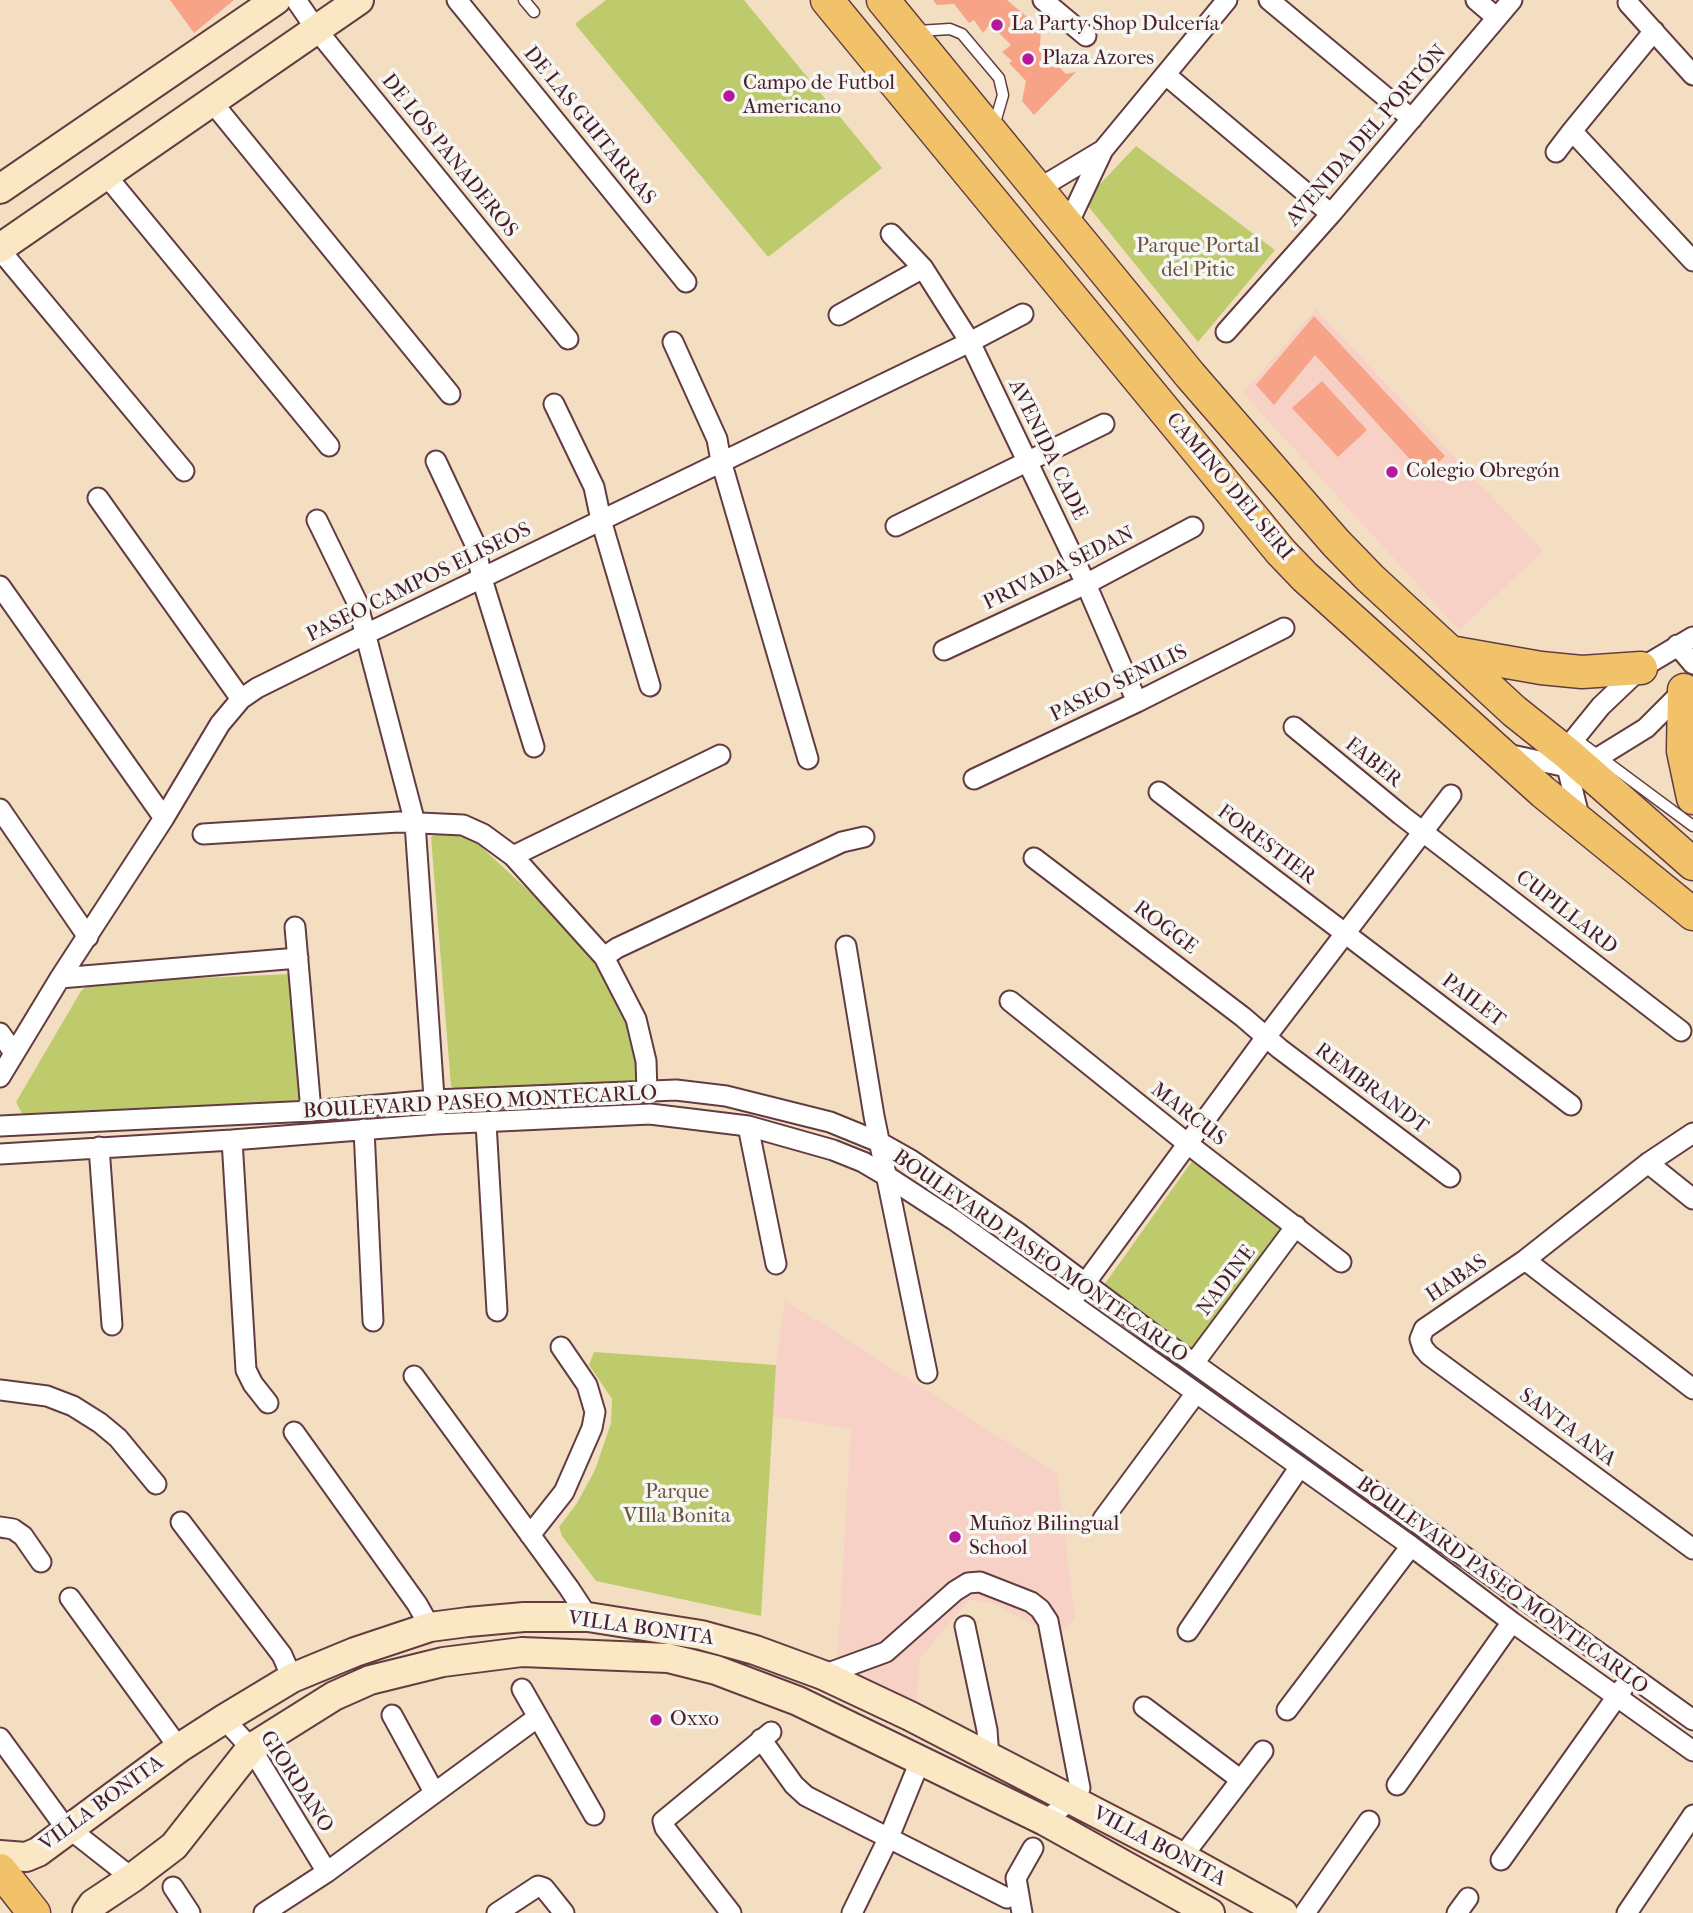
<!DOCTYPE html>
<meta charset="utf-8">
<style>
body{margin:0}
canvas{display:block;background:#f3dec2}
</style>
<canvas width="1693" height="1913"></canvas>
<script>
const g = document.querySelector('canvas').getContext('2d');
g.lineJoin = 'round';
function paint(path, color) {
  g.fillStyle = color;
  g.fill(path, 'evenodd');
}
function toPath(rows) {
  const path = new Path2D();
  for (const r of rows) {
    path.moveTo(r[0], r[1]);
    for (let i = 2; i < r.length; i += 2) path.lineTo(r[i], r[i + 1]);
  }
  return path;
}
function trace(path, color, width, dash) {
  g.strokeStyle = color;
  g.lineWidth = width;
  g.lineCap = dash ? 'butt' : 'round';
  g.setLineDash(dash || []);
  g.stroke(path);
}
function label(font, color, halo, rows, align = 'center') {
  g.font = font + ' "IM FELL French Canon",serif';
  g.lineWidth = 7;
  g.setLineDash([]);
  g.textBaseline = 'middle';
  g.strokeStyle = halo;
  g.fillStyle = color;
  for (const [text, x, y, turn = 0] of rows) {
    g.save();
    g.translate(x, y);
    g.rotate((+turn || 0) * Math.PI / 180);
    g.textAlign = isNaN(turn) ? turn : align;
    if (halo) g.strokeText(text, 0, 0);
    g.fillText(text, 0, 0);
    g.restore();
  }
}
paint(toPath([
 [1316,309,1543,551,1459,630,1243,393],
 [785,1300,1057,1474,1075,1618,1057,1636,992,1603,969,1600,920,1658,916,1708,837,1667,851,1429,769,1416]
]), '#f7d1c6');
paint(toPath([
 [606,0,744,0,882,168,768,257,575,24],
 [1136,146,1275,250,1198,342,1084,201],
 [442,829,476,842,575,934,629,1017,643,1071,632,1086,463,1094,451,1086,431,837],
 [290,974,308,1099,298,1107,24,1117,16,1102,81,991,90,983],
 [1195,1157,1282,1226,1194,1351,1104,1285],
 [594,1352,776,1365,761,1616,596,1581,562,1536,559,1527,577,1503,595,1470,611,1423,612,1399,589,1365]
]), '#becb6d');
paint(toPath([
 [170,0,234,0,194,33],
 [933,0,1007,0,1041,29,1040,45,1044,56,1053,66,1056,64,1066,74,1076,72,1034,115,1022,101,1026,81,1009,63,1012,61,1002,52,1011,45,990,24,983,33,974,20,969,23,954,4,937,5],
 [1314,316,1445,456,1425,476,1315,355,1274,405,1256,385],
 [1322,381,1367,430,1338,457,1292,408]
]), '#f7a387');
const lane = toPath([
 [524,0,534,12],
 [918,31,950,29,962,34,999,78,1003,95,994,126],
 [1573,737,1693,826]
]);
const street = toPath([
 [296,0,316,29,568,339],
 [457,0,686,282],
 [1043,0,1086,36],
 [1269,0,1412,119],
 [1476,0,1497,18],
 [1628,3,1693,75],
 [1654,31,1572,131,1693,261],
 [1166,75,1331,214],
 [212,102,450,394],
 [1556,152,1572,131],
 [105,174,329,446],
 [1038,189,1103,150],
 [1068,224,1103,150,1227,0],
 [891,234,923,268,970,342,1086,584,1137,702],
 [0,250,184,471],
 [839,315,923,268],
 [1226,332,1331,214,1512,0],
 [673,342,717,439,721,461,808,759],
 [554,404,594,487,601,520,650,686],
 [436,461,475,544,482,579,534,747],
 [98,498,241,699],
 [317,520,357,602,415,823,435,1112],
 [896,526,1104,424],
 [0,586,164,818],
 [1677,645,1693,664],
 [944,650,1086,584,1193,527],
 [1294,727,1401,815,1681,1031],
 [1507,754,1567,767,1599,757,1646,728,1684,690],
 [974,779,1137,702,1284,628],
 [1159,792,1571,1105],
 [0,809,88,937],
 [1580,820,1567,767,1568,754,1575,738,1601,706,1641,668,1693,637],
 [203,834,399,822,463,825,483,834,513,856,604,957,636,1019,646,1061,647,1091],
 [513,856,720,755],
 [1034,858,1243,1017,1280,1049,1450,1177],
 [295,927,311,1111],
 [846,946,874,1116,927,1373],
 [604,957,617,948,842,842,864,837],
 [60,978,298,958],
 [1010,1001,1188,1144,1341,1262],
 [0,1033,14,1053],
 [0,1077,60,978,164,818,220,724,241,699,257,688,366,634,970,342,1023,314],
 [486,1123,497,1311],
 [0,1126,311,1111,434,1100,676,1090,726,1096,830,1122,879,1142,911,1160,1017,1232,1153,1334,1693,1720],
 [748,1126,776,1264],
 [364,1129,373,1321],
 [1693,1133,1648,1163,1525,1260,1424,1329,1420,1339,1423,1348,1429,1355,1693,1549],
 [232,1140,246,1370,253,1384,268,1403],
 [99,1147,112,1325],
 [0,1154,232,1140,436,1124,650,1114,748,1126,833,1150,863,1162,885,1175,954,1220,1411,1546,1512,1622,1693,1751],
 [1648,1163,1693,1199],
 [1525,1260,1693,1389],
 [1078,1293,1266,1037,1451,795],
 [1194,1363,1296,1226],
 [414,1376,569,1588,588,1617],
 [0,1390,47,1396,73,1406,100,1423,118,1438,156,1484],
 [294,1432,417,1604,430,1627],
 [1103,1519,1196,1393],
 [181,1522,282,1655,292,1678],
 [0,1527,13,1529,23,1536,41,1562],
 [530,1535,564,1492,592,1428,595,1412,587,1385,561,1347],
 [70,1598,179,1748],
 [965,1626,987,1730,989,1758],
 [1188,1631,1299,1468],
 [823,1675,886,1652,955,1591,968,1583,980,1582,1031,1602,1040,1609,1048,1621,1080,1788,1078,1794,1045,1821],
 [522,1689,594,1815],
 [1144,1707,1241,1780],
 [1287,1710,1411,1546],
 [392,1715,434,1792],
 [224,1719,251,1748,327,1872],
 [0,1738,62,1823,132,1878],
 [761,1739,794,1785,806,1796,1007,1898],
 [1397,1785,1512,1622],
 [1182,1857,1263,1751],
 [1501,1860,1623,1688],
 [173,1887,190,1913],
 [264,1913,327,1872,538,1717],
 [497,1913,538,1886,544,1888,564,1913],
 [731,1913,665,1828,663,1821,771,1732],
 [852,1913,889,1837,920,1761],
 [1022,1913,1016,1878,1033,1848],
 [1305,1913,1369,1821],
 [1457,1913,1468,1898],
 [1627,1913,1693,1815]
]);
const secondary = toPath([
 [0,189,276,0],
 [0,248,359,0],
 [0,1855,26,1857,38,1852,179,1748,224,1719,292,1678,355,1652,430,1627,468,1622,524,1617,588,1617,701,1635,755,1650,823,1675,910,1716,1182,1857,1283,1913],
 [87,1913,93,1904,132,1878,174,1846,251,1748,334,1696,370,1680,443,1662,522,1652,668,1658,716,1670,798,1701,1045,1821,1210,1913]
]);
const primary = toPath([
 [827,0,1281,552,1305,577,1543,792,1693,914],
 [883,0,1190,375,1336,543,1370,578,1514,711,1568,754,1693,864],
 [1450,652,1541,668,1582,672,1641,668],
 [1684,690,1683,751,1693,798],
 [0,1870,34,1913]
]);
trace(lane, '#633c42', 13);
trace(street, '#633c42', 23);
trace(secondary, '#633c42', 32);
trace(primary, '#633c42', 35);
trace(lane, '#fff', 10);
trace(street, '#fff', 19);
trace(secondary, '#fae7c3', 28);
trace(primary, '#f2c26a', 32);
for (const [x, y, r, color] of [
 [997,25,7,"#b5179e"],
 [1028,59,7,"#b5179e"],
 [729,96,7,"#b5179e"],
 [1392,472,7,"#b5179e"],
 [955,1537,7,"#b5179e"],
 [656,1720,7,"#b5179e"]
]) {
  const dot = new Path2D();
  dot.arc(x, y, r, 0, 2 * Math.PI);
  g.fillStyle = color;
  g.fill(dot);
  trace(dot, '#f6f6f2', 2.5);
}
label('21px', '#4a1f2b', '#f6f6f2', [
 ["La Party Shop Dulcería",1011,25],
 ["Plaza Azores",1042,59],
 ["Campo de Futbol",743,84],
 ["Americano",743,108],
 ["Colegio Obregón",1406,472],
 ["Muñoz Bilingual",969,1525],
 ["School",969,1549],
 ["Oxxo",670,1720]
], 'left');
label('21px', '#4a1f2b', '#f6f6f2', [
 ["DE LAS GUITARRAS",589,126,51],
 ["AVENIDA DEL PORTÓN",1367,136,-49],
 ["DE LOS PANADEROS",449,156,51],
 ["AVENIDA CADE",1047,450,64],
 ["CAMINO DEL SERI",1229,487,50],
 ["PRIVADA SEDAN",1059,569,-26],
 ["PASEO CAMPOS ELISEOS",419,583,-26],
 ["PASEO SENILIS",1119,684,-26],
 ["FABER",1373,763,39],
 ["FORESTIER",1266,845,37],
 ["CUPILLARD",1566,913,38],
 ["ROGGE",1165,928,37],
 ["PAILET",1473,1001,37],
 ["REMBRANDT",1371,1089,37],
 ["BOULEVARD PASEO MONTECARLO",480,1103,-3],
 ["MARCUS",1188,1115,38],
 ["BOULEVARD PASEO MONTECARLO",1040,1257,35],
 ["HABAS",1457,1279,-34],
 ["NADINE",1227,1281,-53],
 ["SANTA ANA",1567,1428,37],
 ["BOULEVARD PASEO MONTECARLO",1502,1586,36],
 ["VILLA BONITA",641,1629,8],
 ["GIORDANO",296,1782,57],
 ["VILLA BONITA",102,1804,-36],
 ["VILLA BONITA",1159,1847,28]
]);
label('21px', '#6d533f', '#f6f6f2', [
 ["Parque Portal",1198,247],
 ["del Pitic",1198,271],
 ["Parque",677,1493],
 ["VIlla Bonita",677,1517]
]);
</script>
